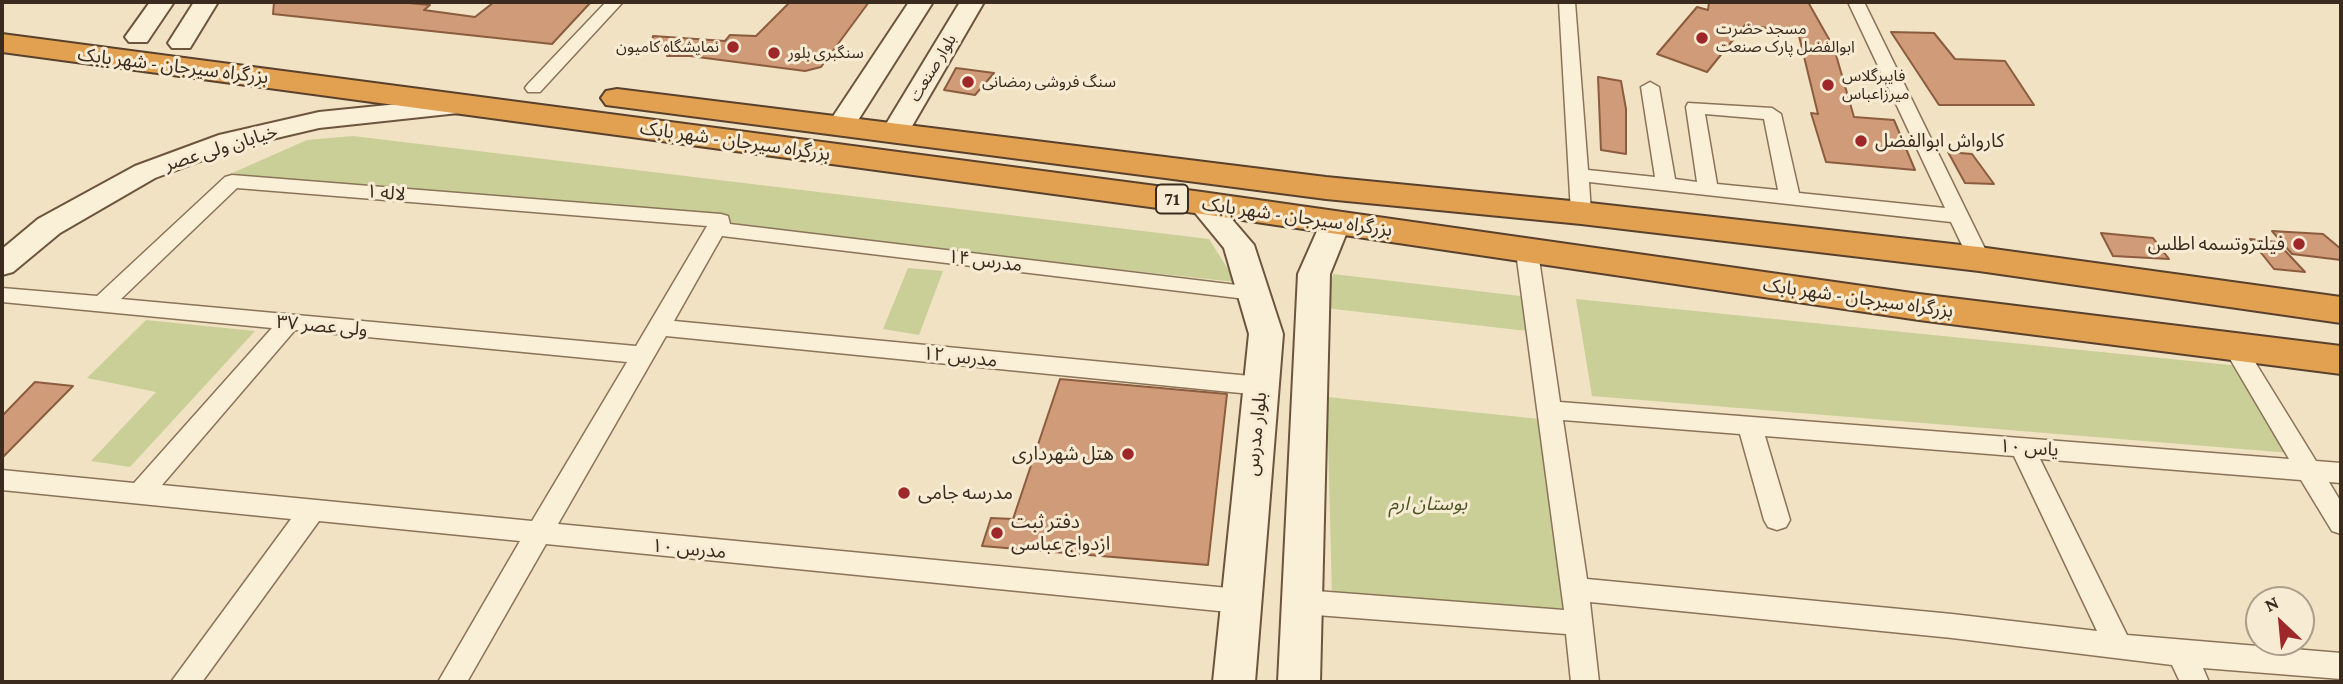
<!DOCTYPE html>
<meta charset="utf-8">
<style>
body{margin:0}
#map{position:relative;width:2343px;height:684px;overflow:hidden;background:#f0e2c3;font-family:"Crimson Pro",serif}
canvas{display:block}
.frame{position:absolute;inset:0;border:4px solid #3a2b1e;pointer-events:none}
.north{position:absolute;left:2245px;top:586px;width:70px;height:70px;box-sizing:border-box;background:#f7ecd3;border:2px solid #ab9f8b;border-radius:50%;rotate:334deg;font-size:19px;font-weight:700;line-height:28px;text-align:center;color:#3a2b1e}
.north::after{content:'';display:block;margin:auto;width:24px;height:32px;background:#9d2729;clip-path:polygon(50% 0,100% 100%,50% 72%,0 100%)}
</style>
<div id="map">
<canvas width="2343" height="684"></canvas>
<div class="frame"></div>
<div class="north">N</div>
</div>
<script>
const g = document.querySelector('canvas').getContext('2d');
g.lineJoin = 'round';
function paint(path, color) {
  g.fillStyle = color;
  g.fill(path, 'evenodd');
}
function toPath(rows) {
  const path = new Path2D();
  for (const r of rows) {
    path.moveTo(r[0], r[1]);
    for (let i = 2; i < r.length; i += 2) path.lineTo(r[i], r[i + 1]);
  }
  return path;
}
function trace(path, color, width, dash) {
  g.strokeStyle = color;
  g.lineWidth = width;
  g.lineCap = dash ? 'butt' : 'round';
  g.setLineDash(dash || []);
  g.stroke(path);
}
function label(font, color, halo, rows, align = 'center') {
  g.font = font + ' "Crimson Pro","Noto Sans Arabic",serif';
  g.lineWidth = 6;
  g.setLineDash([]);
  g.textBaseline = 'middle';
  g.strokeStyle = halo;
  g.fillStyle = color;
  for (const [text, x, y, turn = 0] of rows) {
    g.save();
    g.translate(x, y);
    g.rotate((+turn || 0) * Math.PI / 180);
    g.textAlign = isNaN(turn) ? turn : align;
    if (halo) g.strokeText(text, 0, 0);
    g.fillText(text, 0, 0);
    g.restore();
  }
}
paint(toPath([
 [353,136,1209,239,1236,282,230,174,307,140],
 [908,268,943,271,919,335,883,329],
 [1333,274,1537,298,1536,332,1325,308],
 [1576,299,2240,366,2291,453,1592,396],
 [146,320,255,331,130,467,91,461,156,392,87,378],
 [1327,397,1549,420,1582,610,1332,596]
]), '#c9cf97');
const building = toPath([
 [274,2,399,2,430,5,424,10,475,17,494,2,591,2,552,44,273,14,274,2],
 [790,2,869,2,821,67,805,71,690,56,667,56,670,53,651,50,653,36,725,41,730,35,756,36,790,2],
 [1709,2,1808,2,1834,48,1854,117,1894,120,1915,170,1826,162,1811,113,1818,114,1798,32,1745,25,1707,72,1657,54,1697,7,1708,10,1709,2],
 [1891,32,1934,33,1955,59,2005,61,2034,105,1939,105,1891,32],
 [956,68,994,73,975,95,944,90,956,68],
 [1598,77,1621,81,1626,109,1626,154,1601,150,1598,77],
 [1948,152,1972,154,1994,184,1965,183,1948,152],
 [2272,231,2323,234,2341,249,2341,260,2292,254,2272,231],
 [2101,233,2153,238,2169,259,2113,256,2101,233],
 [2250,239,2277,242,2305,272,2274,269,2250,239],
 [1060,379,1227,394,1208,565,982,546,991,518,1013,519,1060,379],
 [35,382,73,386,2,458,2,416,35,382]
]);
paint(building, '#cf9b78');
trace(building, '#8b5c3e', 2);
const street = toPath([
 [606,2,623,2,540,92,528,92,525,88,528,84,606,2],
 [1559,2,1575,2,1588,170,1655,177,1641,87,1650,82,1659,87,1675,179,1697,182,1686,107,1688,103,1772,108,1781,114,1799,193,1945,208,1848,2,1864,2,1990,259,1979,266,1971,264,1951,222,1589,182,1591,213,1588,218,1574,218,1571,213,1559,2],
 [1705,114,1764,119,1778,190,1717,184,1705,114],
 [232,175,721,214,728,216,730,224,1262,288,1265,293,1262,298,1254,300,722,236,674,321,1261,377,1269,380,1273,386,1269,392,1261,395,666,336,558,524,1239,589,1249,593,1253,601,1249,609,1239,613,546,544,467,682,438,682,520,541,319,521,202,682,171,682,291,519,2,490,2,470,134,483,272,328,2,302,2,288,97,296,225,177,232,175],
 [237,188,707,226,636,346,121,299,237,188],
 [295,330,627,362,532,521,162,485,295,330],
 [1527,245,1538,252,1560,402,2289,459,2223,347,2226,341,2234,339,2242,341,2316,461,2341,463,2341,483,2329,482,2341,502,2341,534,2332,531,2301,480,2040,459,2127,635,2341,653,2341,679,2203,668,2209,682,2180,682,2172,665,1952,638,1590,602,1599,682,1571,682,1566,634,1303,614,1293,610,1289,602,1293,594,1303,590,1564,610,1516,252,1527,245],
 [1563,420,1740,434,1764,520,1768,527,1777,530,1786,527,1790,520,1765,436,2014,456,2097,631,1952,614,1587,579,1563,420]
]);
const secondary = toPath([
 [150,2,174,2,147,42,129,42,125,37,150,2],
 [194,2,218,2,190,48,172,48,168,43,194,2],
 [909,2,933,2,850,133,830,133,826,127,909,2],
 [960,2,984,2,904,140,884,140,880,134,960,2],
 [467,97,477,99,481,105,477,111,319,128,238,147,155,178,60,233,13,272,2,275,2,249,38,219,135,166,219,135,319,112,467,97],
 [1202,194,1212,196,1254,245,1283,334,1255,682,1213,682,1249,334,1224,248,1187,203,1192,196,1202,194],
 [1336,212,1347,215,1351,222,1330,274,1320,682,1278,682,1298,274,1321,222,1325,215,1336,212]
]);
const highway = toPath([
 [2,34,1202,192,1919,294,2341,346,2341,374,1919,320,1202,214,2,52,2,34],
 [617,89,1326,177,1581,202,1979,247,2341,297,2341,323,1979,271,1581,224,1326,199,606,105,601,98,606,91,617,89]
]);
trace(street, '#8b7359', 3);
trace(secondary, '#6d543c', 4);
trace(highway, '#59412d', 4);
paint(street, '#faefd7');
paint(secondary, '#faefd7');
paint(highway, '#e2a151');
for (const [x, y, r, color] of [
 [1702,38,7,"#9d2729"],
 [733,47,7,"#9d2729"],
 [774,53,7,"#9d2729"],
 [968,82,7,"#9d2729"],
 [1828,85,7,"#9d2729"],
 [1861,141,7,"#9d2729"],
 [2299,244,7,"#9d2729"],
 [1128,454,7,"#9d2729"],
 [904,493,7,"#9d2729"],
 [997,533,7,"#9d2729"]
]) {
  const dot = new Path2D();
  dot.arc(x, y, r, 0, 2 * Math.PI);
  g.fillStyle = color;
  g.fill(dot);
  trace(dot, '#f7ecd3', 2.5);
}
label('16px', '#3a2b1e', '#f7ecd3', [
 ["مسجد حضرت",1716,29],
 ["ابوالفضل پارک صنعت",1716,47],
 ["نمایشگاه کامیون",719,47,"right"],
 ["سنگبری بلور",788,53],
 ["فایبرگلاس",1842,76],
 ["میرزاعباس",1842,94],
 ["سنگ فروشی رمضانی",982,82]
], 'left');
label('16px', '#3a2b1e', '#f7ecd3', [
 ["بلوار صنعت",933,68,-59]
]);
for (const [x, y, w] of [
 [1172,199,32]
]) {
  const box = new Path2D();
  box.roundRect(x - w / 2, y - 14.5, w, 29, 5);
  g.fillStyle = '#f7ecd3';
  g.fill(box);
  trace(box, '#3a2b1e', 2);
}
label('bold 18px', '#3a2b1e', null, [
 ["71",1172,199]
]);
label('19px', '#3a2b1e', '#f7ecd3', [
 ["بزرگراه سیرجان - شهر بابک",173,66,7],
 ["بزرگراه سیرجان - شهر بابک",735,141,8],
 ["خیابان ولی عصر",221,148,-17],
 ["لاله ۱",386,193,5],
 ["بزرگراه سیرجان - شهر بابک",1297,217,8],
 ["مدرس ۱۴",985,261,7],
 ["بزرگراه سیرجان - شهر بابک",1858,298,8],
 ["ولی عصر ۳۷",322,326,5],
 ["مدرس ۱۲",960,357,6],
 ["بلوار مدرس",1256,434,-84],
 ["یاس ۱۰",2029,448,4],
 ["مدرس ۱۰",689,549,5]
]);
label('19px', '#3a2b1e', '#f7ecd3', [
 ["کارواش ابوالفضل",1875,141],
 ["فیلتروتسمه اطلس",2285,244,"right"],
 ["هتل شهرداری",1114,454,"right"],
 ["مدرسه جامی",918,493],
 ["دفتر ثبت",1011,522],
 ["ازدواج عباسی",1011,544]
], 'left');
label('italic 19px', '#4b5824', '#f7ecd3', [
 ["بوستان ارم",1428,504]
]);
</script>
